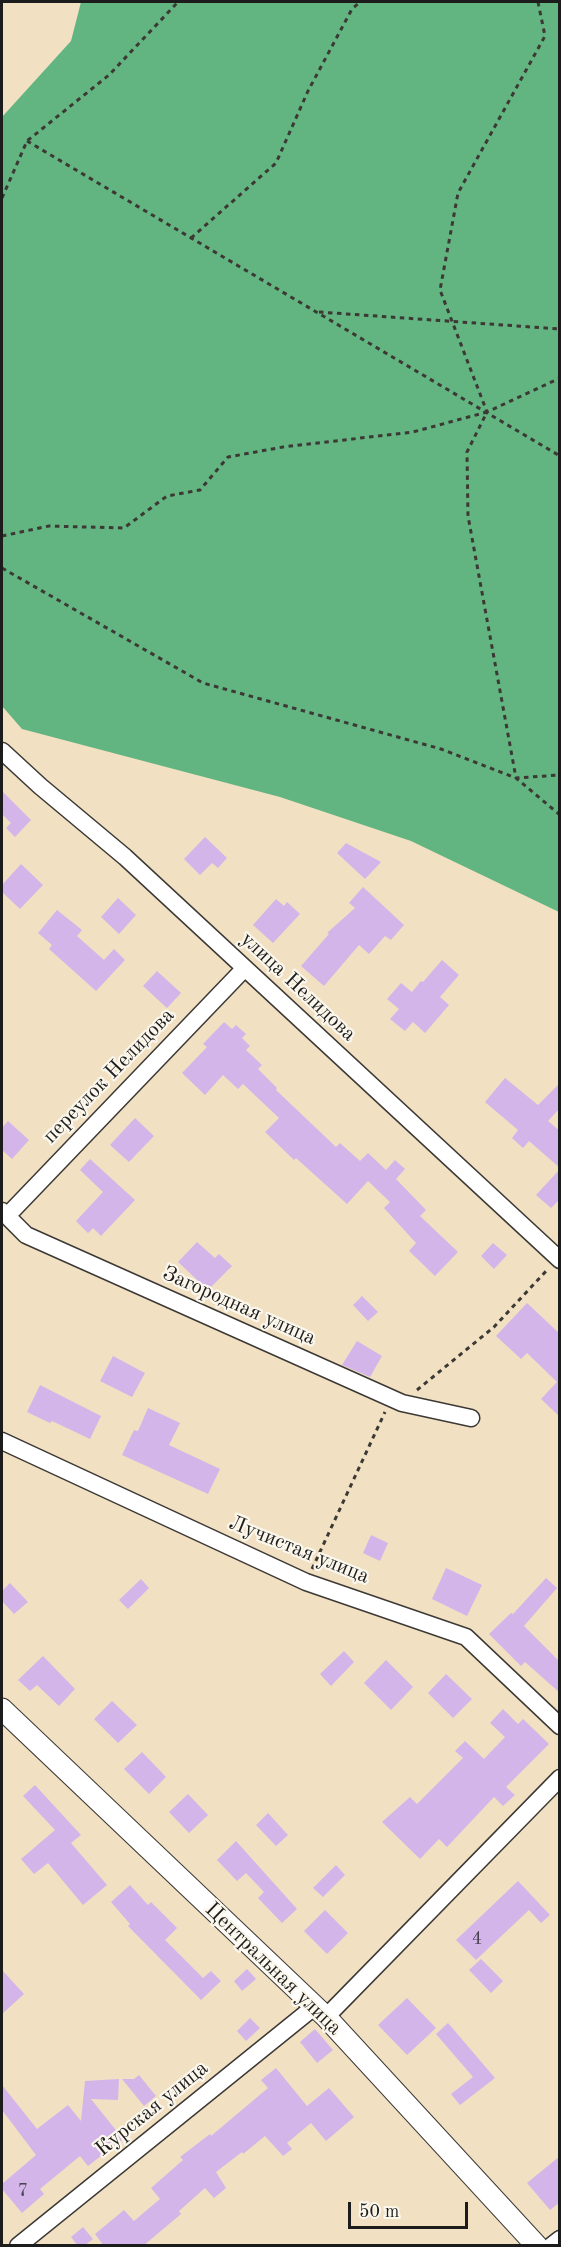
<!DOCTYPE html>
<meta charset="utf-8">
<style>
body{margin:0}
#map{position:relative;width:561px;height:2247px;overflow:hidden;background:#f1e0c2;font-family:"Old Standard TT",serif}
canvas{display:block}
.frame{position:absolute;inset:0;border:3px solid #1c1c1c;pointer-events:none}
.scale{position:absolute;left:348px;top:2202px;width:120px;height:27px;box-sizing:border-box;border:3px solid #1c1c1c;border-top:0;padding-left:8px;font-size:18px;line-height:21px;white-space:nowrap;color:#1c1c1c;-webkit-text-stroke:4px #fbf7ec;paint-order:stroke}
</style>
<div id="map">
<canvas width="561" height="2247"></canvas>
<div class="frame"></div>
<div class="scale">50 m</div>
</div>
<script>
const g = document.querySelector('canvas').getContext('2d');
g.lineJoin = 'round';
function paint(path, color) {
  g.fillStyle = color;
  g.fill(path, 'evenodd');
}
function toPath(rows) {
  const path = new Path2D();
  for (const r of rows) {
    path.moveTo(r[0], r[1]);
    for (let i = 2; i < r.length; i += 2) path.lineTo(r[i], r[i + 1]);
  }
  return path;
}
function trace(path, color, width, dash) {
  g.strokeStyle = color;
  g.lineWidth = width;
  g.lineCap = dash ? 'butt' : 'round';
  g.setLineDash(dash || []);
  g.stroke(path);
}
function label(font, color, halo, rows, align = 'center') {
  g.font = font + ' "Old Standard TT",serif';
  g.lineWidth = 4.5;
  g.setLineDash([]);
  g.textBaseline = 'middle';
  g.strokeStyle = halo;
  g.fillStyle = color;
  for (const [text, x, y, turn = 0] of rows) {
    g.save();
    g.translate(x, y);
    g.rotate((+turn || 0) * Math.PI / 180);
    g.textAlign = isNaN(turn) ? turn : align;
    if (halo) g.strokeText(text, 0, 0);
    g.fillText(text, 0, 0);
    g.restore();
  }
}
paint(toPath([
 [81,2,559,2,559,912,411,841,280,797,22,729,2,706,2,117,71,41]
]), '#62b480');
paint(toPath([
 [2,791,31,820,15,837,6,828,11,823,2,814],
 [205,837,227,858,218,868,212,863,200,875,184,859],
 [346,843,381,862,365,879,337,853],
 [21,864,43,885,20,909,2,892,2,885],
 [363,887,404,925,391,940,385,936,369,954,359,945,324,986,301,966,329,934,327,933,355,908,349,903],
 [118,898,136,915,119,934,101,917],
 [276,899,284,906,287,902,300,914,273,943,253,925],
 [57,910,82,930,77,936,104,960,114,949,125,960,96,991,49,949,52,945,38,933],
 [442,960,459,975,440,997,449,1005,425,1033,413,1022,405,1031,390,1019,399,1009,387,999,401,983,412,992,421,981,423,982],
 [157,971,181,993,167,1008,143,986],
 [224,1022,232,1029,236,1025,246,1034,242,1038,250,1046,246,1050,262,1065,258,1069,277,1088,276,1090,336,1147,340,1143,360,1161,368,1153,386,1170,395,1160,405,1169,396,1179,426,1210,420,1216,458,1252,435,1276,409,1251,416,1243,384,1208,390,1202,368,1181,347,1204,296,1158,294,1160,265,1132,279,1118,243,1084,238,1089,223,1075,205,1095,182,1073,207,1047,203,1044],
 [505,1078,538,1105,560,1083,560,1108,548,1121,560,1131,560,1168,529,1141,523,1148,512,1138,518,1130,485,1102],
 [135,1118,154,1136,129,1162,110,1145],
 [8,1121,29,1140,12,1159,2,1150,2,1128],
 [90,1159,135,1200,101,1236,93,1228,88,1233,76,1221,103,1192,80,1170],
 [560,1169,560,1199,551,1208,536,1195],
 [197,1242,215,1258,219,1254,232,1266,208,1290,178,1262],
 [493,1243,507,1255,494,1269,481,1256],
 [362,1296,378,1312,368,1321,353,1305],
 [527,1303,560,1334,560,1417,541,1399,557,1382,527,1353,521,1359,496,1336],
 [357,1341,382,1356,370,1377,342,1365],
 [113,1356,145,1373,132,1397,100,1381],
 [40,1385,101,1416,90,1439,52,1421,50,1423,27,1412],
 [148,1408,180,1423,169,1445,220,1469,208,1494,122,1455,134,1430,138,1431],
 [371,1535,388,1543,380,1561,363,1553],
 [446,1568,482,1585,467,1616,432,1599],
 [546,1578,557,1588,524,1626,560,1662,560,1693,525,1662,521,1666,489,1634,511,1613,513,1614],
 [141,1579,149,1588,128,1609,119,1600],
 [10,1583,28,1602,14,1614,2,1601,2,1591],
 [344,1651,354,1662,331,1686,320,1674],
 [43,1656,75,1689,59,1706,37,1685,30,1691,18,1680],
 [386,1660,413,1687,391,1710,364,1683],
 [446,1674,472,1699,453,1718,428,1693],
 [112,1701,137,1725,118,1743,94,1719],
 [503,1709,518,1724,523,1719,549,1744,506,1787,515,1795,503,1806,494,1797,447,1847,439,1839,420,1859,382,1822,410,1797,417,1804,463,1758,455,1751,465,1741,484,1759,505,1737,490,1723],
 [142,1752,166,1777,149,1794,124,1769],
 [35,1785,81,1835,71,1843,107,1885,83,1905,48,1863,34,1874,21,1859,55,1830,23,1796],
 [188,1794,208,1815,189,1833,169,1812],
 [268,1813,288,1835,276,1846,256,1825],
 [236,1841,297,1909,282,1923,258,1898,264,1892,246,1873,237,1881,217,1860],
 [336,1865,345,1875,323,1897,313,1888],
 [518,1881,550,1915,541,1923,529,1910,476,1960,456,1940],
 [130,1885,148,1905,151,1902,177,1928,165,1940,203,1978,211,1971,221,1981,201,2000,128,1926,130,1924,111,1902],
 [325,1910,348,1933,327,1954,304,1931],
 [481,1959,503,1981,491,1993,469,1970],
 [247,1969,256,1979,242,1991,234,1981],
 [2,1970,24,1994,2,2014],
 [407,1998,436,2028,407,2055,378,2025],
 [250,2018,260,2028,246,2041,237,2031],
 [448,2023,495,2078,460,2105,451,2094,473,2077,436,2034],
 [315,2029,333,2050,317,2063,300,2042],
 [276,2068,307,2106,329,2088,354,2117,326,2141,311,2123,287,2143,292,2149,283,2156,265,2136,243,2154,242,2152,216,2172,226,2188,214,2198,205,2188,179,2211,181,2214,143,2246,104,2246,95,2234,124,2210,134,2221,160,2199,151,2188,183,2160,180,2157,210,2134,211,2136,268,2088,261,2080],
 [139,2075,156,2096,144,2106,122,2079,134,2079],
 [119,2079,118,2100,91,2099,123,2139,88,2166,80,2156,40,2189,44,2194,22,2213,2,2189,2,2184,36,2155,2,2110,2,2085,37,2129,68,2105,81,2121,85,2081],
 [560,2156,560,2202,550,2210,527,2183],
 [83,2227,93,2239,84,2246,78,2246,71,2237]
]), '#d4b5ea');
const minor = toPath([
 [2,751,40,786,125,857,560,1260],
 [2,1211,26,1235,402,1403,471,1418],
 [7,1216,244,969],
 [2,1441,306,1582,466,1637,560,1726],
 [326,2017,560,1778],
 [18,2246,314,2007],
 [551,2246,560,2239]
]);
const tertiary = toPath([
 [2,1709,326,2017,537,2246]
]);
trace(minor, '#3c3935', 19);
trace(tertiary, '#3c3935', 23);
trace(toPath([
 [538,2,545,36,458,193,440,290,487,412,560,378],
 [27,141,560,456],
 [2,198,27,141,109,75,178,2],
 [191,238,276,163,308,91,352,9,360,2],
 [319,312,560,329],
 [2,536,49,526,124,528,167,496,200,490,228,457,283,447,413,432,487,412,467,452,468,516,516,778,560,775],
 [2,568,203,683,441,749,516,778,560,815],
 [417,1390,494,1327,548,1269],
 [312,1569,385,1412]
]), '#3c3935', 3, [4.5, 4.5]);
trace(minor, '#fff', 16);
trace(tertiary, '#fff', 21);
label('18px', '#4a4250', null, [
 ["4",477,1939],
 ["7",23,2191]
]);
label('21px', '#1c1c1c', '#fbf7ec', [
 ["улица Нелидова",298,987,43],
 ["переулок Нелидова",109,1076,-46],
 ["Загородная улица",239,1306,24],
 ["Лучистая улица",299,1550,22],
 ["Центральная улица",273,1969,44],
 ["Курская улица",152,2109,-39]
]);
</script>
